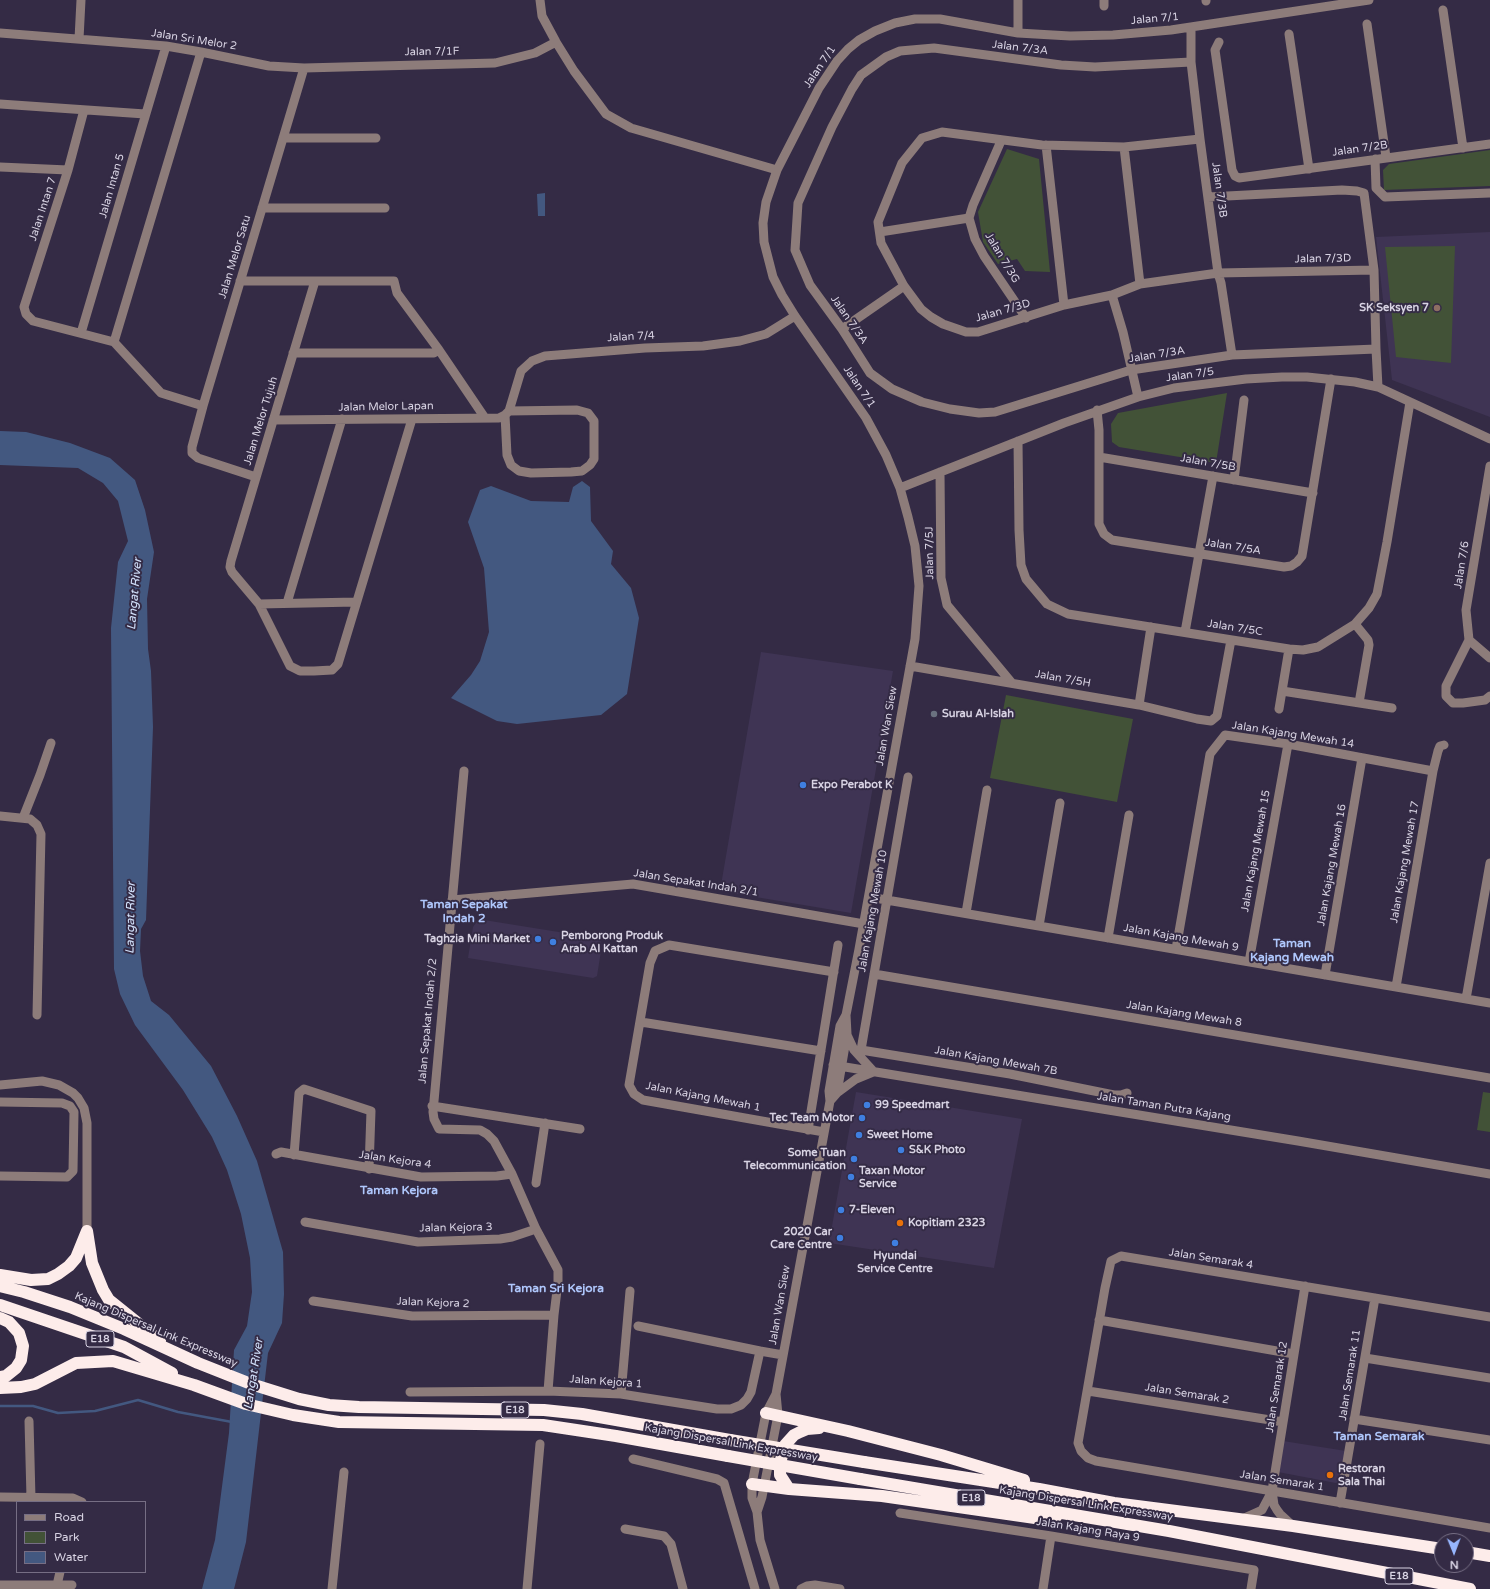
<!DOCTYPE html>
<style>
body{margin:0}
#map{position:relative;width:1490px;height:1589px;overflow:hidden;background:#342b45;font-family:"Varela Round",sans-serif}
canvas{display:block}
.legend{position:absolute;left:16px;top:1501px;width:130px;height:72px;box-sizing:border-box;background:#342b45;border:1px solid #766e84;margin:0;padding:5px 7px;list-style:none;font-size:12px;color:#d8d3e3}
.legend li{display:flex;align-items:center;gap:8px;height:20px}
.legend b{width:20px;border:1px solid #766e84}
.north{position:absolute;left:1434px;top:1533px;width:40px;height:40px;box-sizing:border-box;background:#342b45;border:1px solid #766e84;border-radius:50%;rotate:179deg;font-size:11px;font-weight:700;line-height:16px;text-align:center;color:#d8d3e3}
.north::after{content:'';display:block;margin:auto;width:14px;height:18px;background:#97b6fd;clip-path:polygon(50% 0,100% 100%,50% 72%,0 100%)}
</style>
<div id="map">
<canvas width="1490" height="1589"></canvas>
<ul class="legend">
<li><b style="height:5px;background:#8d7c7a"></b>Road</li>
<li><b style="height:11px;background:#425237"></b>Park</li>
<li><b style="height:11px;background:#435880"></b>Water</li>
</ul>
<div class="north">N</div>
</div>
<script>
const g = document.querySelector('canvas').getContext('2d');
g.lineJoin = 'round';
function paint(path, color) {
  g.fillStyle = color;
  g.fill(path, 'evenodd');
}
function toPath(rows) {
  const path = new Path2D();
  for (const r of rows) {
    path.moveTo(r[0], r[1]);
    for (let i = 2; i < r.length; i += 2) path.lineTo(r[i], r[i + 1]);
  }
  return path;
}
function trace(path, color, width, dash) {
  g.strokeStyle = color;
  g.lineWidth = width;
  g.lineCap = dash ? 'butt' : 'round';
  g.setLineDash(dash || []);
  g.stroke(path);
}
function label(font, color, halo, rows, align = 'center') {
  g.font = font + ' "Varela Round",sans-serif';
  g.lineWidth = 4;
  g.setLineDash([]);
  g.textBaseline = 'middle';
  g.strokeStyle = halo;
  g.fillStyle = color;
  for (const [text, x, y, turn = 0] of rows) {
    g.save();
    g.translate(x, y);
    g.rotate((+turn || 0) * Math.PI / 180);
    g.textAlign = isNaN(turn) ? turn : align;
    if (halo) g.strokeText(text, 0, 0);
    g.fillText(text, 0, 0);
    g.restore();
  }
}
paint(toPath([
 [1490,232,1490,417,1392,380,1376,237],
 [761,652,893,671,851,913,720,891],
 [478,920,484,920,596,938,600,940,602,945,597,976,593,978,468,958,473,927],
 [856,1092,1022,1119,994,1268,829,1243],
 [1283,1441,1346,1451,1341,1484,1278,1472]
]), '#3f3454');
paint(toPath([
 [1007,149,1039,159,1050,272,1025,271,1017,259,998,264,983,242,978,212],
 [1490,150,1490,186,1384,190,1383,170,1389,164],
 [1455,246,1451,363,1396,357,1385,247],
 [1227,393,1216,463,1119,447,1112,442,1111,424,1118,413],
 [1006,695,1133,719,1117,802,990,778],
 [1483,1092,1490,1093,1490,1132,1477,1130]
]), '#425237');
paint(toPath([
 [545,193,545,216,538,216,537,194],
 [0,431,26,432,70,443,110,458,135,480,145,510,154,552,147,599,148,649,151,671,153,727,146,920,141,929,140,951,143,976,151,1001,169,1015,211,1066,237,1116,257,1161,283,1252,284,1294,282,1323,268,1353,246,1542,234,1589,202,1589,215,1540,229,1433,234,1350,247,1326,252,1292,250,1258,241,1214,227,1170,212,1137,183,1090,135,1025,120,994,114,969,111,628,118,562,128,541,118,501,103,483,78,468,0,465],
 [582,481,590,487,591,521,613,551,611,564,631,588,639,618,627,694,601,715,517,724,497,721,451,698,471,675,480,661,489,632,484,568,468,522,480,490,491,486,531,501,569,502,573,487]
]), '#435880');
trace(toPath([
 [0,1406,33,1406,58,1413,95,1411,138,1400,178,1412,232,1422]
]), '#435880', 2.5);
trace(toPath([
 [540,0,542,16,556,42,574,71,606,114,631,128,777,170],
 [1018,0,1018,33],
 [1104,0,1104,6],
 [1206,1,1206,0],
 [1443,10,1463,148],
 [1367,24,1386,157],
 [1191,28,1191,62,1200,139,1218,273,1221,283,1232,355],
 [0,33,166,46,201,52,269,66,304,68,495,63,535,53,556,42],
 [1289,34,1309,169],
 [79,39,81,0],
 [1219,42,1215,50,1232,170,1235,176,1239,178,1490,144],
 [201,52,114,342,161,393,203,406],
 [1191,62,1095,67,1061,65,934,48,900,51,886,57,861,75,852,89,832,127,798,203,795,250,810,285,842,329,870,373,892,389,922,402,950,409,979,413,995,412,1131,370,1232,355,1376,349,1378,387],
 [0,104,145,114],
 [84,110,68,170,24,307,26,314,33,321,114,342],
 [283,138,376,138],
 [1200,139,1124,147,1042,145,942,132,922,138,902,163,878,222,881,243,904,286,921,309,931,317,943,324,966,332,978,332,1064,305,1112,295,1140,284,1218,273,1374,270],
 [1001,141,973,205,969,218,975,239,984,256,1026,318],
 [1046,145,1064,305],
 [1124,147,1140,284],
 [1375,159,1376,188,1385,197,1490,193],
 [0,167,68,170],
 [1208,197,1342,190,1357,191,1364,193,1374,270,1376,349],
 [262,208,385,208],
 [880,232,969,218],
 [240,281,394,281,397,293,439,350,485,418],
 [315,281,231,561,230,567,232,572,259,604,356,602],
 [1112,295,1123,332,1138,397],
 [842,329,904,286],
 [81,333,166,46],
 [293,353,434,353,439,350],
 [1097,410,1099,430,1099,524,1104,534,1112,540,1284,567,1291,566,1297,562,1302,556,1331,379],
 [505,415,507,455,511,465,519,471,531,473,571,472,582,471,590,465,594,459,594,421,588,413,577,410,509,411],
 [273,420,499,418,505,415,509,411,521,371,532,361,545,356,645,348,703,346,740,341,766,334,795,316],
 [1018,441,1019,530,1021,565,1026,579,1047,604,1068,614,1289,649,1303,650,1318,647,1355,624,1369,608,1377,594,1387,542,1410,402],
 [1099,457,1313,493],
 [1490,466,1466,610,1469,640,1490,658],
 [940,472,941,578,947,605,1011,682],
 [256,477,198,458,192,453,192,447,203,406,304,68],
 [1234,480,1244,400],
 [900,488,1064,423,1138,397,1174,388,1246,379,1282,377,1307,377,1355,382,1378,387,1490,439],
 [287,603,342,419],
 [259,604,290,666,300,671,314,671,332,670,338,664,412,419],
 [1355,624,1368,640,1369,645,1359,703],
 [1185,632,1213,476],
 [1469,640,1446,686,1446,696,1453,703,1463,703,1485,700,1490,696],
 [910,666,1139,705,1197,719,1211,721,1217,716,1231,640],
 [1282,691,1392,708],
 [1139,705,1151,627],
 [1279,709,1289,649],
 [464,771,433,1112,434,1119,439,1129,480,1130,487,1134,494,1141,512,1174,536,1229,558,1270,558,1282,554,1315,548,1391],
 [908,777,861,1050,1010,1074,1114,1095,1121,1095,1127,1093],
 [0,816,30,819,37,825,41,834,37,1015],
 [23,818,40,775,51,743],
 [869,897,1490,1003],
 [452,900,633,884,864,924],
 [966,913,987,790],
 [1039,926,1060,803],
 [1108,938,1129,815],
 [1176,949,1210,754,1225,735,1288,744,1433,771],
 [1249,962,1288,744],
 [874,974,1490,1078],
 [1325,975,1362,758],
 [1396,987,1433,771,1438,751,1440,746,1444,745],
 [1466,999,1490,863],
 [641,1022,821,1051],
 [847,1035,854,1050,874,1072],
 [833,1065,1298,1141,1490,1174],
 [0,1085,42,1081,59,1085,73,1093,78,1098,84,1108,87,1123,87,1231],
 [837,1093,856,1079,873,1072],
 [830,1101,837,1093,847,1034,846,1015],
 [0,1102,62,1103,70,1106,74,1112,73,1171,67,1177,0,1176],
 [432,1106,580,1129],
 [808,1130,838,945],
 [824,1132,643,1100,634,1094,629,1085,650,963,655,951,669,945,834,972],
 [276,1154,281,1152,421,1177,497,1176,512,1174],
 [294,1155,299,1093,304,1089,371,1111,369,1169],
 [536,1183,545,1123],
 [305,1222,418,1242,500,1239,512,1237,536,1229],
 [313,1301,412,1316,554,1315],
 [1490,1317,1121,1256,1111,1261,1105,1288,1078,1443,1081,1451,1088,1458,1096,1461,1490,1528],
 [1099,1320,1294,1354],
 [638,1326,760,1351,783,1355],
 [1365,1358,1490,1378],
 [1088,1391,1283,1422],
 [410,1392,548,1391,621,1394,717,1409,731,1409,741,1405,747,1399,751,1392,760,1351],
 [621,1394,630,1291],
 [1354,1419,1490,1440],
 [29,1421,31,1498],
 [633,1459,717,1479,724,1483,755,1589],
 [1272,1491,1274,1505,1277,1510,1280,1514,1293,1526],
 [0,1497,73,1498,82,1502],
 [1340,1503,1375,1298],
 [757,1512,762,1497,778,1415,776,1394,830,1101,829,1091,840,1026,846,1015,859,949,915,639,919,586,915,546,908,517,900,488,886,455,866,418,795,316,782,295,773,277,764,242,763,223,766,202,777,170,819,88,837,61,848,49,859,40,875,31,895,23,915,19,940,19,1018,33,1070,36,1113,35,1171,30,1369,0],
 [900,1513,1051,1536,1254,1570,1251,1589],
 [1242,1519,1262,1510,1272,1491,1305,1286],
 [625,1529,664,1536,671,1544,683,1589],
 [0,1585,72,1585],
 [57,1585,60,1572],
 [332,1589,344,1472],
 [527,1589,540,1444],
 [775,1589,760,1540,757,1512,752,1498,752,1484,766,1413,776,1394],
 [801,1589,807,1586,815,1585,840,1589],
 [1043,1589,1051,1536]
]), '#8d7c7a', 9);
trace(toPath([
 [87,1231,92,1263,103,1290,109,1300,160,1341],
 [0,1275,31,1280,48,1279,58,1274,69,1266,76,1258,87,1231],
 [0,1286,24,1292,70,1307,124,1329,198,1363,251,1384,299,1399,329,1405,359,1407,544,1410,582,1414,730,1440],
 [0,1305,124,1347,172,1373],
 [0,1318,9,1322,19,1333,23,1346,21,1360,16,1368,6,1376,0,1377],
 [0,1388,21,1387,35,1384,76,1363,113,1361,194,1385,246,1404,293,1415,339,1422,543,1425,616,1436,728,1456],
 [766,1413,848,1431,941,1455,1024,1480],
 [864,1462,1039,1489,1114,1503,1293,1526,1442,1549],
 [860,1479,1169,1531,1470,1589],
 [752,1484,789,1489,882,1496,1035,1518,1056,1517],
 [789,1489,780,1475,780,1463,785,1445,794,1435,800,1432,807,1429,819,1428],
 [1466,1552,1490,1556]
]), '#fdecea', 12);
trace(toPath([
 [730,1440,864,1462],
 [728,1456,860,1479]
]), '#fdecea', 12);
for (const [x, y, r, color] of [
 [1437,308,4,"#8d6e63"],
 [934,714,4,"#6b7280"],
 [803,785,4,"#3f7fe0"],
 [538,939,4,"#3f7fe0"],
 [553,942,4,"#3f7fe0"],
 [867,1105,4,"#3f7fe0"],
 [862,1118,4,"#3f7fe0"],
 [859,1135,4,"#3f7fe0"],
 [901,1150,4,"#3f7fe0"],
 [854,1159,4,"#3f7fe0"],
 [851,1177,4,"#3f7fe0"],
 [841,1210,4,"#3f7fe0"],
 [900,1223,4,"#e8710a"],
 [840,1238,4,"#3f7fe0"],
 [895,1243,4,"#3f7fe0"],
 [1330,1475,4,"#e8710a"]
]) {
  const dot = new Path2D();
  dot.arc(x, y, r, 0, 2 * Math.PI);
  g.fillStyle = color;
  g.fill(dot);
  trace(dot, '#342b45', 1.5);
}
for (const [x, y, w] of [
 [100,1339,28],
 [515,1410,28],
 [971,1498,28],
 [1399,1576,28]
]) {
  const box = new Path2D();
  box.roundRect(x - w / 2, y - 8, w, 16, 3);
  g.fillStyle = '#342b45';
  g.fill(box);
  trace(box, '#d8d3e3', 1);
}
label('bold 10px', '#d8d3e3', null, [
 ["E18",100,1339],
 ["E18",515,1410],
 ["E18",971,1498],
 ["E18",1399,1576]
]);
label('11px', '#d8d3e3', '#342b45', [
 ["Jalan 7/1",1155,19,-5],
 ["Jalan Sri Melor 2",194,40,9],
 ["Jalan 7/3A",1020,48,7],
 ["Jalan 7/1F",432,52,-1],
 ["Jalan 7/1",820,67,-56],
 ["Jalan 7/2B",1360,149,-8],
 ["Jalan Intan 5",112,186,-74],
 ["Jalan 7/3B",1219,190,82],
 ["Jalan Intan 7",43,209,-72],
 ["Jalan Melor Satu",235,257,-73],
 ["Jalan 7/3G",1002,258,59],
 ["Jalan 7/3D",1323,259,-1],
 ["Jalan 7/3D",1003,311,-16],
 ["Jalan 7/3A",849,320,55],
 ["Jalan 7/4",631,337,-3],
 ["Jalan 7/3A",1157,355,-9],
 ["Jalan 7/5",1190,375,-8],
 ["Jalan 7/1",859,387,56],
 ["Jalan Melor Lapan",386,407,-1],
 ["Jalan Melor Tujuh",261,421,-73],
 ["Jalan 7/5B",1208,463,10],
 ["Jalan 7/5A",1233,547,9],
 ["Jalan 7/5J",930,553,-91],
 ["Jalan 7/6",1462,565,-81],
 ["Jalan 7/5C",1235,628,9],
 ["Jalan 7/5H",1063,679,10],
 ["Jalan Wan Siew",887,726,-80],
 ["Jalan Kajang Mewah 14",1293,735,9],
 ["Jalan Kajang Mewah 15",1256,851,-80],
 ["Jalan Kajang Mewah 17",1405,862,-80],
 ["Jalan Kajang Mewah 16",1332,865,-80],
 ["Jalan Sepakat Indah 2/1",696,883,9],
 ["Jalan Kajang Mewah 10",873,911,-80],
 ["Jalan Kajang Mewah 9",1181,938,10],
 ["Jalan Kajang Mewah 8",1184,1014,9],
 ["Jalan Sepakat Indah 2/2",428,1021,-85],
 ["Jalan Kajang Mewah 7B",996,1061,10],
 ["Jalan Kajang Mewah 1",703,1097,11],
 ["Jalan Taman Putra Kajang",1164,1107,9],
 ["Jalan Kejora 4",395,1160,8],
 ["Jalan Kejora 3",456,1228,-1],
 ["Jalan Semarak 4",1211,1259,9],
 ["Jalan Kejora 2",433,1303,2],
 ["Jalan Wan Siew",780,1305,-80],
 ["Kajang Dispersal Link Expressway",156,1330,23],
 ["Jalan Semarak 11",1350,1375,-81],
 ["Jalan Kejora 1",606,1382,4],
 ["Jalan Semarak 12",1277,1387,-81],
 ["Jalan Semarak 2",1187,1394,9],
 ["Kajang Dispersal Link Expressway",731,1443,10],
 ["Jalan Semarak 1",1282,1481,9],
 ["Kajang Dispersal Link Expressway",1086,1504,9],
 ["Jalan Kajang Raya 9",1088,1530,9]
]);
label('bold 11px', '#d8d3e3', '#342b45', [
 ["SK Seksyen 7",1429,308,"right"],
 ["Surau Al-Islah",942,714],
 ["Expo Perabot K",811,785],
 ["Pemborong Produk",561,936],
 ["Arab Al Kattan",561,949],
 ["Taghzia Mini Market",530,939,"right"],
 ["99 Speedmart",875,1105],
 ["Tec Team Motor",854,1118,"right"],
 ["Sweet Home",867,1135],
 ["S&K Photo",909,1150],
 ["Some Tuan",846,1153,"right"],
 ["Telecommunication",846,1166,"right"],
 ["Taxan Motor",859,1171],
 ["Service",859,1184],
 ["7-Eleven",849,1210],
 ["Kopitiam 2323",908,1223],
 ["2020 Car",832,1232,"right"],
 ["Care Centre",832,1245,"right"],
 ["Hyundai",895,1256,"center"],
 ["Service Centre",895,1269,"center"],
 ["Restoran",1338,1469],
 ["Sala Thai",1338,1482]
], 'left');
label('italic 12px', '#d2e1fb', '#342b45', [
 ["Langat River",135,594,-85],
 ["Langat River",131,918,-89],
 ["Langat River",254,1374,-81]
]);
label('bold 12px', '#afc7fc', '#342b45', [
 ["Taman Sepakat",464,905],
 ["Indah 2",464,919],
 ["Taman",1292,944],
 ["Kajang Mewah",1292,958],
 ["Taman Kejora",399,1191],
 ["Taman Sri Kejora",556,1289],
 ["Taman Semarak",1379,1437]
]);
</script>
